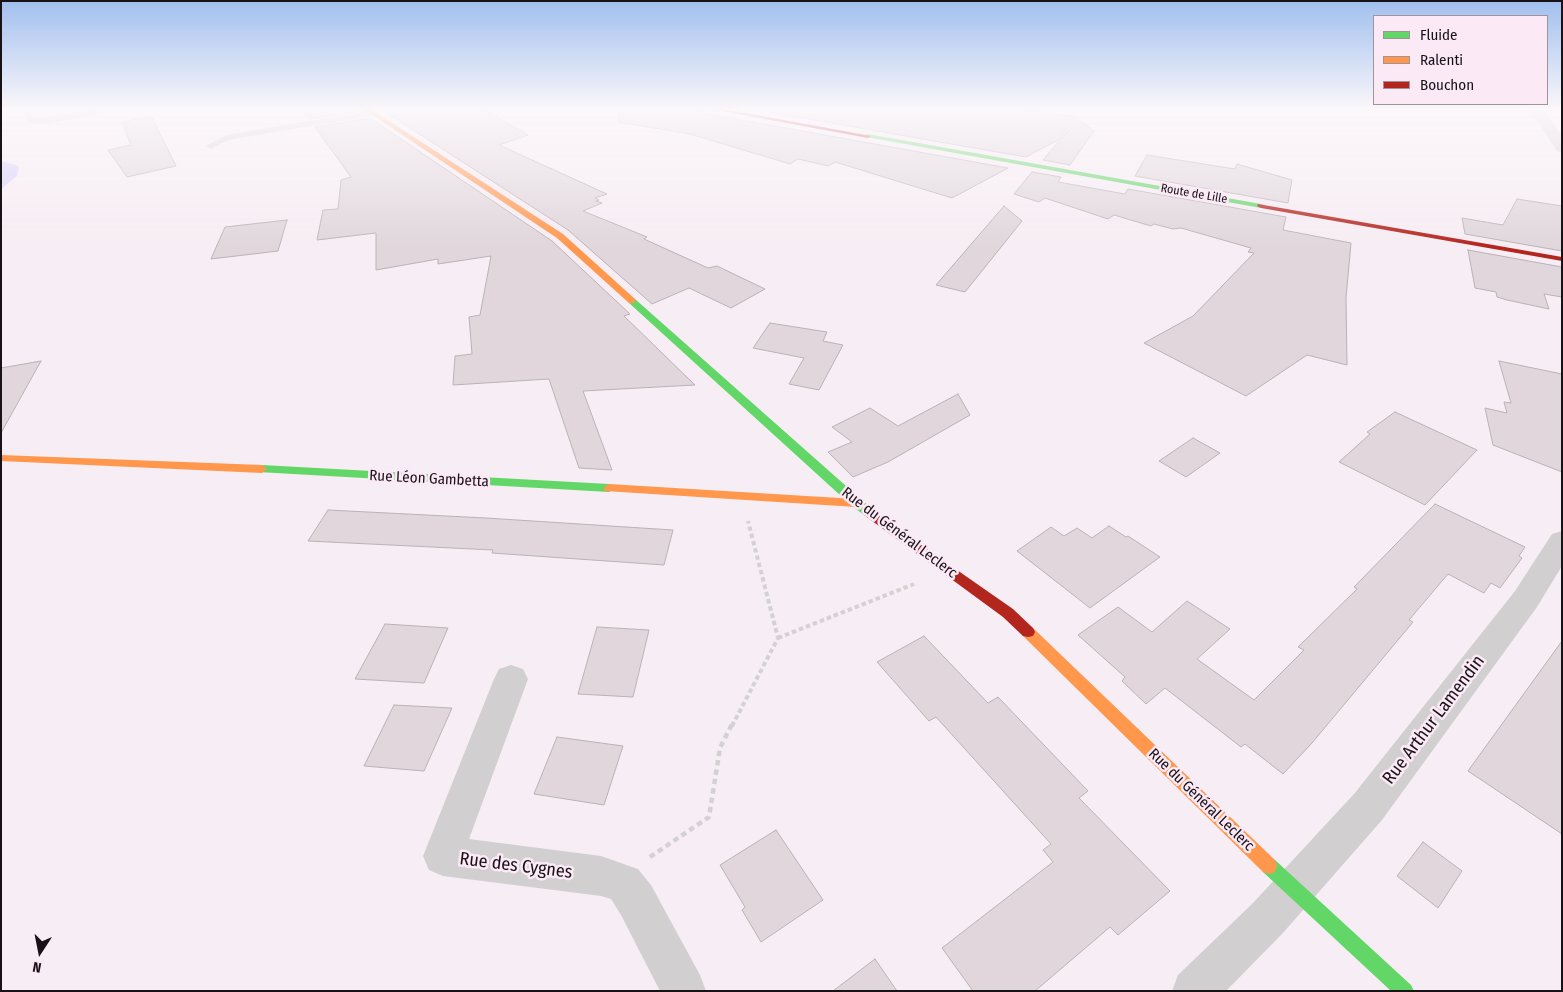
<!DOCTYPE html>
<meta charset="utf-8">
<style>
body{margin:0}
#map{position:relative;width:1563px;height:992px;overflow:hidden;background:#f7edf4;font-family:"Fira Sans Condensed",sans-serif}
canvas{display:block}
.frame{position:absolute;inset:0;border:2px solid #181217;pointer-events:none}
.legend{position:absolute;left:1373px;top:15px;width:175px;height:90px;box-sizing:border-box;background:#fbe9f6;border:1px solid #a0939d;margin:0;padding:6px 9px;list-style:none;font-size:15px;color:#181217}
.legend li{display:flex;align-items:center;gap:10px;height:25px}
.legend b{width:25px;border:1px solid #a0939d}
.north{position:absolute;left:15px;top:927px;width:50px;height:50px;-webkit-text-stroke:4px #fbe9f6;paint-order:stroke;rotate:191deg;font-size:14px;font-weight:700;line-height:20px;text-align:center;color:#181217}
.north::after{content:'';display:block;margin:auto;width:18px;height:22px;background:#181217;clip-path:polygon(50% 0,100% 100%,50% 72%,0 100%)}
</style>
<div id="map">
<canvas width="1563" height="992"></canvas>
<div class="frame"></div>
<ul class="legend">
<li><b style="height:6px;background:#63d668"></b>Fluide</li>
<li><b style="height:6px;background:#ff974d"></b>Ralenti</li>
<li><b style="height:6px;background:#b3261e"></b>Bouchon</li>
</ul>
<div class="north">N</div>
</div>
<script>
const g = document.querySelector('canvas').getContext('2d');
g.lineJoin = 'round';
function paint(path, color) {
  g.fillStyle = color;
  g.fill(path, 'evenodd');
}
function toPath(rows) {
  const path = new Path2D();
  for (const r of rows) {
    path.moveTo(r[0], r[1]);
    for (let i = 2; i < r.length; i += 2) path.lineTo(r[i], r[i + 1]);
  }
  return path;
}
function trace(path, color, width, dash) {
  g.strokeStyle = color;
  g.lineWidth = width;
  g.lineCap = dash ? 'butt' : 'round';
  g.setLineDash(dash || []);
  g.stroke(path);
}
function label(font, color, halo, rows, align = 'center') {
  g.font = font + ' "Fira Sans Condensed",sans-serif';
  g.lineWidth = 5;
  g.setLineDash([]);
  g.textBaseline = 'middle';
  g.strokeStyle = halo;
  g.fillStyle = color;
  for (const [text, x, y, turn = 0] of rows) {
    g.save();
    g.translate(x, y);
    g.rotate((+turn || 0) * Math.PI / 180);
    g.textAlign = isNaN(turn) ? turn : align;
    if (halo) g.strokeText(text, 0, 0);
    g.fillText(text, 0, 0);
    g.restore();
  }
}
paint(toPath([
 [1,161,19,166,17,176,1,189]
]), '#d5d0f8');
const building = toPath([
 [300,108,356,108,359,111,309,119,300,108],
 [379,108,482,108,528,135,499,145,607,194,595,198,599,200,596,201,602,203,583,211,647,237,644,239,708,268,717,266,765,289,731,308,689,288,652,304,568,230,379,108],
 [620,108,699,108,708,114,1008,168,952,198,835,162,828,166,798,159,790,164,690,134,618,122,620,108],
 [745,108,1022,108,1076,117,1058,140,1026,157,745,108],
 [151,116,176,166,127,177,108,150,131,145,122,122,151,116],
 [370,118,552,241,630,314,624,316,695,385,583,391,612,470,579,468,549,379,453,385,455,356,472,354,469,317,480,315,491,256,438,264,438,259,376,270,376,233,317,240,323,210,338,209,341,180,351,177,315,127,370,118],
 [1078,119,1094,131,1070,165,1043,160,1078,119],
 [1147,155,1235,169,1237,164,1292,180,1288,203,1135,176,1147,155],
 [1032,172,1061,177,1058,182,1125,194,1128,189,1286,217,1283,230,1351,243,1346,298,1347,365,1307,355,1246,396,1144,343,1193,316,1254,253,1248,252,1251,248,1181,228,1173,229,1154,224,1151,226,1114,215,1108,219,1045,198,1039,202,1014,194,1032,172],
 [1517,199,1562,206,1562,251,1465,234,1462,218,1503,225,1517,199],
 [1004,206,1022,221,965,292,936,285,1004,206],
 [287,220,278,251,211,259,225,227,287,220],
 [1468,250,1562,267,1562,297,1544,294,1549,309,1507,300,1497,297,1496,292,1475,288,1468,250],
 [770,323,827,332,823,341,843,345,819,390,789,384,804,358,753,348,770,323],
 [41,361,1,433,1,368,41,361],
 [1499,361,1562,374,1562,472,1493,445,1485,408,1507,413,1504,402,1511,403,1499,361],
 [958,394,970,415,888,462,853,477,828,452,852,442,832,427,870,408,898,426,958,394],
 [1395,412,1477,450,1425,505,1339,462,1370,434,1367,432,1395,412],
 [1193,438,1220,453,1186,477,1159,461,1193,438],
 [1435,504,1525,547,1519,556,1522,558,1500,588,1491,583,1484,593,1448,574,1409,620,1413,622,1312,743,1283,774,1245,744,1241,747,1165,688,1146,704,1122,681,1125,677,1078,635,1118,607,1152,632,1187,601,1230,629,1197,659,1254,700,1304,650,1298,647,1357,589,1354,587,1435,504],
 [328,510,486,518,673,530,664,565,492,553,493,550,308,541,328,510],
 [1109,526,1126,537,1128,536,1160,557,1090,608,1017,551,1051,527,1064,536,1077,528,1092,538,1109,526],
 [385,624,448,628,424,683,355,679,385,624],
 [597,627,649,630,633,697,578,694,597,627],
 [924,636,988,703,998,697,1088,791,1079,798,1170,891,1118,935,1110,927,1035,991,973,991,942,948,1053,862,1043,850,1051,844,936,717,929,721,877,662,924,636],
 [1562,641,1562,834,1468,771,1562,641],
 [394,705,452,708,424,771,364,766,394,705],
 [557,737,623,746,604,805,534,794,557,737],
 [776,830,823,900,761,942,742,910,745,907,720,865,776,830],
 [1423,842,1462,871,1438,908,1397,876,1423,842],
 [875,959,897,991,833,991,875,959]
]);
paint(building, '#e0d6db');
trace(building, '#bab2b6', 1);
trace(toPath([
 [778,638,914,584],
 [732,726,778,638,748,521]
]), '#d4d1d3', 4, [4.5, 3]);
trace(toPath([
 [650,857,709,817,720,748,732,724]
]), '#d4d1d3', 4.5, [5.5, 4]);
paint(toPath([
 [22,108,30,108,34,118,46,118,95,108,106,108,97,114,46,124,28,123,22,108],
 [374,110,377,111,377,115,228,140,211,149,206,146,226,135,374,110]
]), '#d2cfd1');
paint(toPath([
 [1524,108,1540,108,1546,113,1562,136,1562,153,1557,151,1536,119,1524,108],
 [1562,531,1562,566,1537,607,1382,820,1282,934,1226,991,1172,991,1178,975,1252,904,1354,794,1515,591,1552,534,1562,531],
 [511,665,523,669,528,679,469,839,601,856,638,869,651,885,700,975,706,991,660,991,621,915,611,899,601,896,443,876,429,870,423,856,494,679,499,669,511,665]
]), '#d2cfd1');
paint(toPath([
 [868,134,1261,204,1265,206,1261,208,866,137,866,135,868,134],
 [632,298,635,299,872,509,874,512,872,515,864,515,852,506,629,303,628,301,632,298],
 [262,465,609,484,615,488,609,492,258,472,257,469,262,465],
 [1269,858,1275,860,1411,985,1414,991,1391,991,1263,872,1261,866,1263,860,1269,858]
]), '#63d668');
paint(toPath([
 [362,108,369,108,563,234,635,299,635,303,629,303,557,238,362,108],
 [1,455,262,465,267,469,262,473,1,461,1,455],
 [609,484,856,499,862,503,856,507,605,491,603,488,609,484],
 [1028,627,1033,628,1275,860,1277,866,1275,872,1269,874,1263,872,1023,636,1021,632,1023,628,1028,627]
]), '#ff974d');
paint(toPath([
 [705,108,719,108,871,136,868,138,705,108],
 [1258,204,1562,257,1562,261,1261,208,1257,206,1258,204],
 [868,508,1013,609,1033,628,1035,632,1033,636,1028,637,1023,636,1003,617,864,515,862,512,864,509,868,508]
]), '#b3261e');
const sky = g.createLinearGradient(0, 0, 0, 247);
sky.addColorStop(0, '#a0bfee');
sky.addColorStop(0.44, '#fbf7fa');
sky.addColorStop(1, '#fbf7fa00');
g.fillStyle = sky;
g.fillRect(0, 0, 1563, 247);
label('12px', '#181217', '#fbe9f6', [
 ["Route de Lille",1194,194,10]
]);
label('15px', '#181217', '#fbe9f6', [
 ["Rue Léon Gambetta",429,479,3],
 ["Rue du Général Leclerc",899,533,37],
 ["Rue du Général Leclerc",1201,800,44]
]);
label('18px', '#181217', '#fbe9f6', [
 ["Rue Arthur Lamendin",1434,720,-53],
 ["Rue des Cygnes",516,866,7]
]);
</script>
